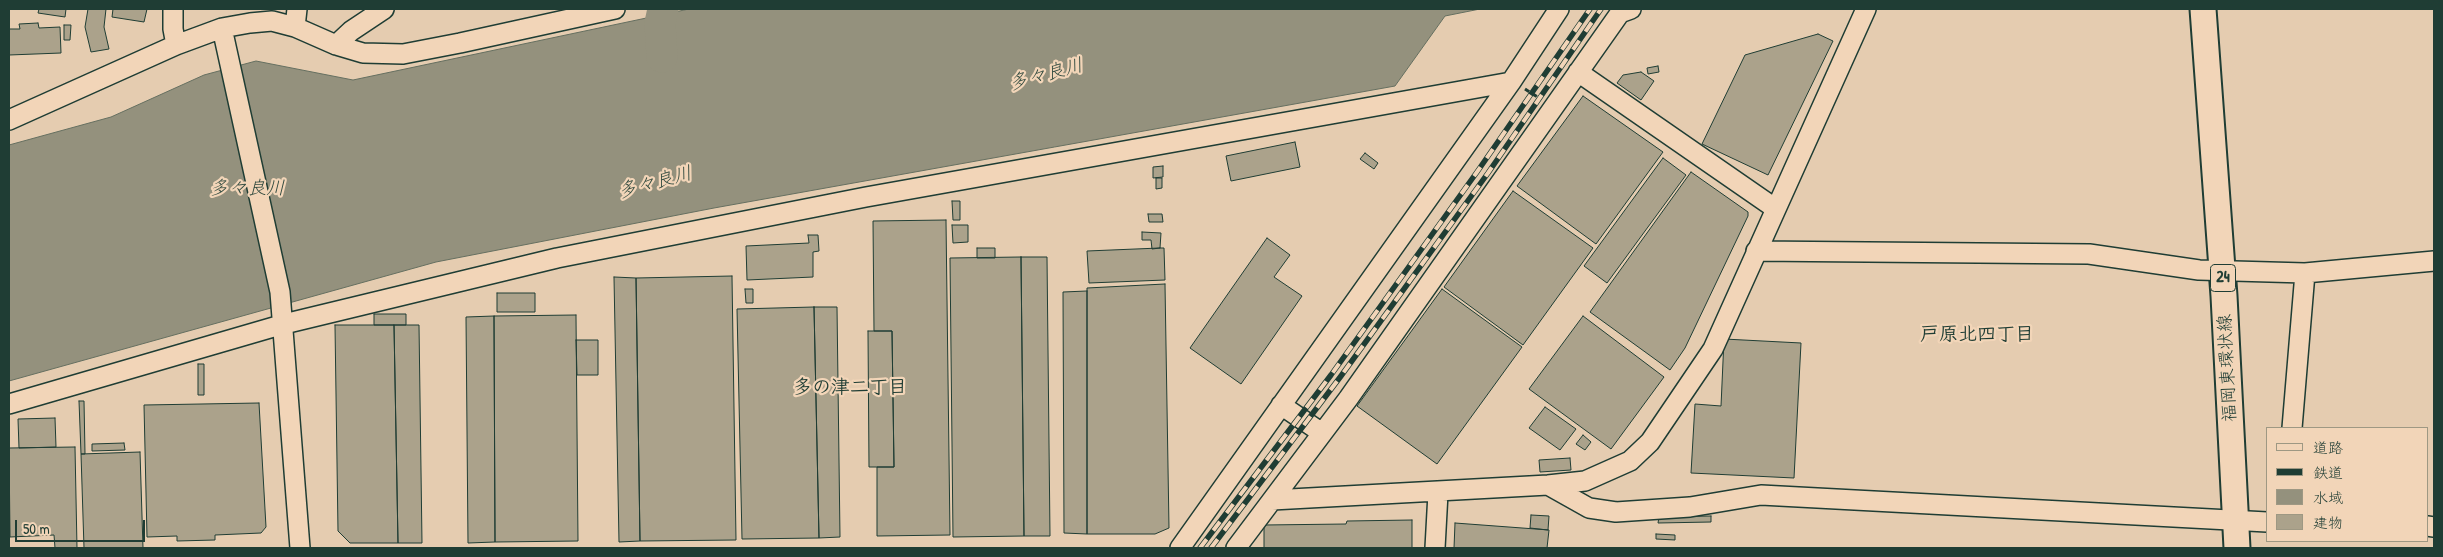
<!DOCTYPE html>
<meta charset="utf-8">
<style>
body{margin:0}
#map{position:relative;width:2443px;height:557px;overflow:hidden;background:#e5ccb0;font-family:"Patrick Hand","Klee One",sans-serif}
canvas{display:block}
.frame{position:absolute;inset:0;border:10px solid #1f3d34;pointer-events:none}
.legend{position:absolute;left:2266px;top:427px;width:162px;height:115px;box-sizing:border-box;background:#f2d5b8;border:1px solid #9e9883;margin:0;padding:6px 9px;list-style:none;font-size:15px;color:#1f3d34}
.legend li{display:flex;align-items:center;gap:10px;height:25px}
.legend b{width:25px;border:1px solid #9e9883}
.scale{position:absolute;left:15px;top:520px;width:130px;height:22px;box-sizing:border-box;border:2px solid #1f3d34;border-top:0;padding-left:6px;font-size:15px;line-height:18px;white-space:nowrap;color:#1f3d34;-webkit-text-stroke:4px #f2d5b8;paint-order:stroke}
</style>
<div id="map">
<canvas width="2443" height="557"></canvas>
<div class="frame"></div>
<ul class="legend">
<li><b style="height:6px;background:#f2d5b8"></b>道路</li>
<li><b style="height:6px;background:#1f3d34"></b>鉄道</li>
<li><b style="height:14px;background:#94917d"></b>水域</li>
<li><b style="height:14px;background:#aba28b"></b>建物</li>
</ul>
<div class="scale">50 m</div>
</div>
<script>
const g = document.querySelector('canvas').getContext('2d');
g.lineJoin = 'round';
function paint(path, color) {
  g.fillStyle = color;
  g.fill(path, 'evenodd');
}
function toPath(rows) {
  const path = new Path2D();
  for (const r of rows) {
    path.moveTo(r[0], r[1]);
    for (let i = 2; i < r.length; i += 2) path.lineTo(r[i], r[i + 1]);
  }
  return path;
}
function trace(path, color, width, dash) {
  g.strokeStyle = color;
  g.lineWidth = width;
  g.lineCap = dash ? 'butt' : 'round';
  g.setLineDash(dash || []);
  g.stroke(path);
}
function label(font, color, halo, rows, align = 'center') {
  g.font = font + ' "Patrick Hand","Klee One",sans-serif';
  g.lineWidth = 4.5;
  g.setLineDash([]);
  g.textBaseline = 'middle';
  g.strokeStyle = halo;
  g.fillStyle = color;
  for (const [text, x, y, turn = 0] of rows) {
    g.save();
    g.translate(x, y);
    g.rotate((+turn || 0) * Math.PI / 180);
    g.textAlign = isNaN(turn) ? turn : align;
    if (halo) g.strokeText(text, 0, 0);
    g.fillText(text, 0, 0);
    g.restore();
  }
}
const water = toPath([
 [689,9,1480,9,1445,16,1395,86,714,208,436,262,9,381,9,145,111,117,204,75,256,61,353,80,689,9]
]);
paint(water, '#94917d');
trace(water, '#656f60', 1);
trace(toPath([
 [662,57,660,23,663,9]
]), '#94917d', 31);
const building = toPath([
 [39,9,66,9,65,17,38,13,39,9],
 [88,9,106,9,104,27,109,49,91,52,85,27,88,9],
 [113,9,147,9,144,22,112,17,113,9],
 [38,23,39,28,60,27,61,53,9,55,9,29,20,29,19,24,38,23],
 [64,25,71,25,70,40,64,40,64,25],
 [1818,34,1833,41,1768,175,1702,144,1745,55,1818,34],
 [1658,66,1659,72,1648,74,1647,68,1658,66],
 [1641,72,1654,81,1641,100,1617,83,1623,75,1641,72],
 [1583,96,1663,152,1596,244,1517,186,1583,96],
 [1295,142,1300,167,1231,181,1226,156,1295,142],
 [1365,153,1378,163,1374,169,1360,159,1365,153],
 [1663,158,1686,175,1607,283,1584,266,1663,158],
 [1163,166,1163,177,1153,178,1153,167,1163,166],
 [1691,172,1748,212,1748,216,1685,348,1670,370,1590,312,1691,172],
 [1156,178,1162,178,1162,188,1156,189,1156,178],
 [1513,191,1593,248,1523,345,1444,287,1513,191],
 [952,201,960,201,960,220,953,220,952,201],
 [1148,214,1162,214,1163,222,1149,222,1148,214],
 [946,220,950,535,877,536,877,467,894,467,892,331,874,331,873,221,946,220],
 [952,225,968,225,968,242,953,243,952,225],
 [1142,232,1161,233,1160,248,1152,249,1151,240,1142,240,1142,232],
 [808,235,818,235,819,251,813,252,813,277,747,280,746,246,809,243,808,235],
 [1267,238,1290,255,1274,277,1302,296,1241,384,1190,348,1267,238],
 [977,248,995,248,995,258,977,258,977,248],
 [1160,248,1164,248,1165,280,1089,283,1087,251,1160,248],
 [1021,257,1047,257,1050,536,1024,536,1021,257],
 [1021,257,1024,536,953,537,950,258,1021,257],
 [732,276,736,540,640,541,636,278,732,276],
 [614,277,636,278,640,541,619,542,614,277],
 [1165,284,1169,528,1155,534,1087,534,1087,288,1165,284],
 [745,289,753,289,753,303,746,303,745,289],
 [1442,289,1522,347,1437,464,1357,406,1442,289],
 [1087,291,1087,534,1064,533,1063,292,1087,291],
 [497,293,535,293,535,312,497,312,497,293],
 [814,307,819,538,742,539,737,309,814,307],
 [814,307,837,307,840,537,819,538,814,307],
 [374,314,406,314,406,325,374,325,374,314],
 [576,315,578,541,495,542,494,316,576,315],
 [494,316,495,542,468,543,466,317,494,316],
 [1583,316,1664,377,1611,449,1529,389,1583,316],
 [335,325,394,325,398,543,350,543,338,531,335,325],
 [394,325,419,325,422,543,398,543,394,325],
 [868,331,892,331,894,467,869,467,868,331],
 [1724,339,1801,343,1794,478,1691,473,1695,404,1721,406,1724,339],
 [576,340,598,340,598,375,577,375,576,340],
 [198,364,204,364,204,395,198,395,198,364],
 [79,401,84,401,85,454,81,454,79,401],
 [259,403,266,527,261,533,215,535,215,540,177,541,177,536,147,537,144,405,259,403],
 [1545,407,1576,429,1560,450,1529,428,1545,407],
 [55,418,56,447,19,448,18,419,55,418],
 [1583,435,1591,442,1585,450,1576,444,1583,435],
 [124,443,125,450,92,451,92,444,124,443],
 [75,447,77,548,55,548,54,535,10,537,9,448,75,447],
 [140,452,143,548,84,548,81,454,140,452],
 [1570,458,1571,470,1540,472,1539,460,1570,458],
 [1531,515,1549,516,1548,530,1530,528,1531,515],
 [1711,516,1711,522,1658,523,1659,517,1711,516],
 [1412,520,1412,548,1264,548,1264,525,1346,524,1347,521,1412,520],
 [1455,523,1549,530,1547,548,1454,548,1455,523],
 [1656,534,1675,535,1675,540,1656,539,1656,534]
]);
paint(building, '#aba28b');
trace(building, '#1f3d34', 1);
const minor = toPath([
 [173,9,173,29,176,45],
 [295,27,297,9],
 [222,28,280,292,300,548],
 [336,45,351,31,384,9],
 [1578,72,1776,209],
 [9,120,176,45,222,28,250,23,272,21,295,27,336,45,363,53,403,54,460,43,615,9],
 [1756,251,2089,254,2199,270,2305,273,2434,261],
 [9,404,284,324,557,258,866,197,1511,82],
 [1281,405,1322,433],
 [2292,428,2305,273],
 [1548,485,1589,508,1616,512,1690,507,1761,495,2267,522],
 [1272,500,1548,485,1585,481,1630,461,1650,442,1713,349,1866,9],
 [2427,526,2434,527],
 [1180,548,1511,82,1559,9],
 [1236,548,1348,399,1620,13,1631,9],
 [1435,548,1438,493]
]);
const major = toPath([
 [2203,9,2224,296,2237,548]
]);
trace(minor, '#1f3d34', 22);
trace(major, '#1f3d34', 29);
trace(toPath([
 [1525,89,1539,98]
]), '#1f3d34', 3, [5, 4]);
trace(minor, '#f2d5b8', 19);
trace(major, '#f2d5b8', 25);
const rail = toPath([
 [1200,548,1331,375,1477,172,1590,9],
 [1211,548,1341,376,1488,173,1601,9]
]);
trace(rail, '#1f3d34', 5.5);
trace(rail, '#f2d5b8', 4, [11]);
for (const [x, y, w] of [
 [2223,278,25]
]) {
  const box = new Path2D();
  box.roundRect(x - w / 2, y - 13.5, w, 27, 4);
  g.fillStyle = '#f2d5b8';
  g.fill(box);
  trace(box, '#1f3d34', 1);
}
label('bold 16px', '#1f3d34', null, [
 ["24",2223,278]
]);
label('18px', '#1f3d34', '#f2d5b8', [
 ["福岡東環状線",2228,368,-93]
]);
label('italic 19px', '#314a3f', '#f2d5b8', [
 ["多々良川",1046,75,-15],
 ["多々良川",655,183,-15],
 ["多々良川",247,189]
]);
label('bold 19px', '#1f3d34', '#f2d5b8', [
 ["戸原北四丁目",1977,335],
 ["多の津二丁目",850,388]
]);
</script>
